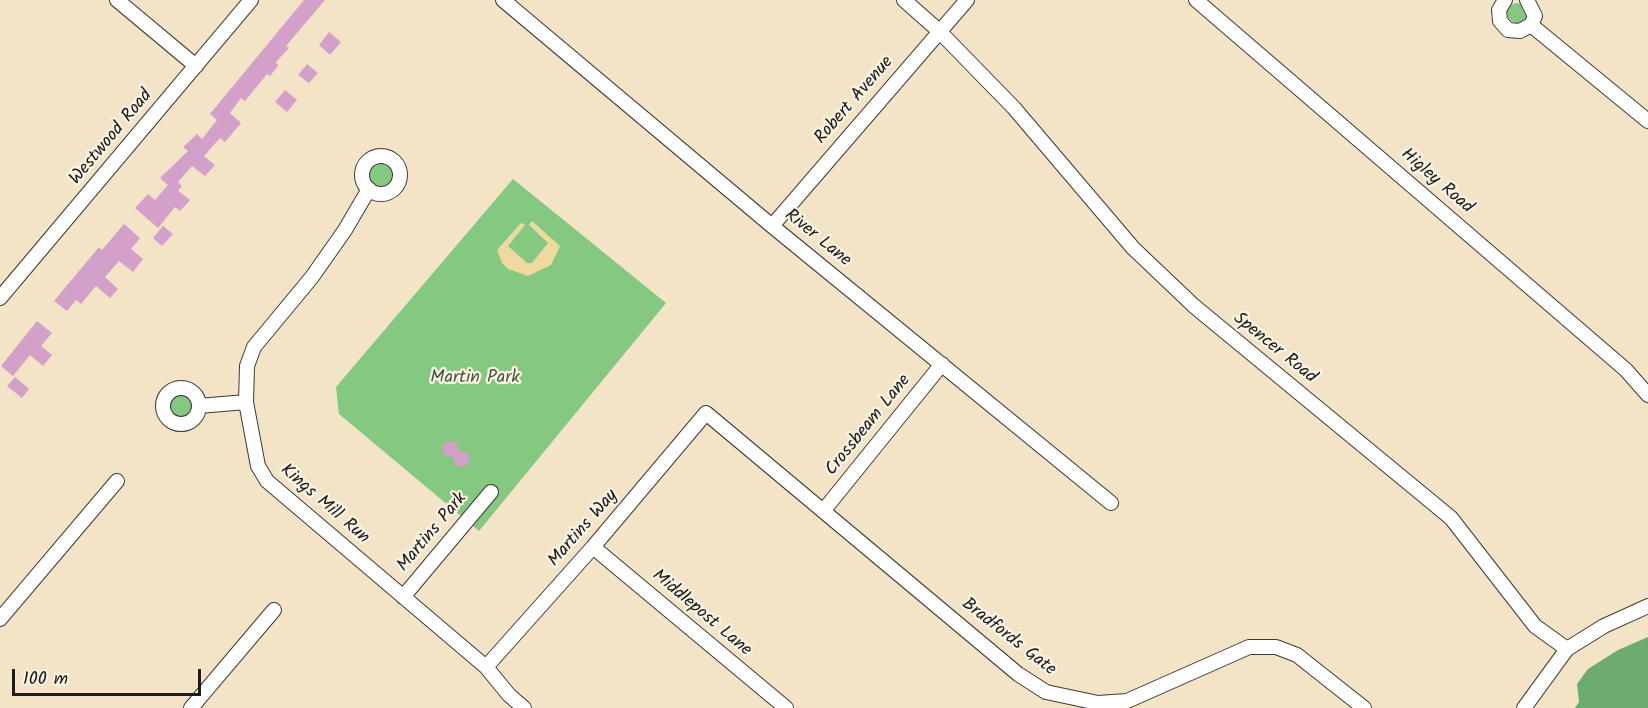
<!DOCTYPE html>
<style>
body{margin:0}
#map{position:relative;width:1648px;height:708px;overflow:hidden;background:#f3e3c7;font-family:Kalam,sans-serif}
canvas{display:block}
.scale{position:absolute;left:12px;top:669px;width:189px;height:27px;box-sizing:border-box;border:3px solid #1c1c1c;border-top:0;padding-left:8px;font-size:18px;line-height:21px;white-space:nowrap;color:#1c1c1c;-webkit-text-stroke:4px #fcf5e5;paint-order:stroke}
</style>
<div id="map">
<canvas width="1648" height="708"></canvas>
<div class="scale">100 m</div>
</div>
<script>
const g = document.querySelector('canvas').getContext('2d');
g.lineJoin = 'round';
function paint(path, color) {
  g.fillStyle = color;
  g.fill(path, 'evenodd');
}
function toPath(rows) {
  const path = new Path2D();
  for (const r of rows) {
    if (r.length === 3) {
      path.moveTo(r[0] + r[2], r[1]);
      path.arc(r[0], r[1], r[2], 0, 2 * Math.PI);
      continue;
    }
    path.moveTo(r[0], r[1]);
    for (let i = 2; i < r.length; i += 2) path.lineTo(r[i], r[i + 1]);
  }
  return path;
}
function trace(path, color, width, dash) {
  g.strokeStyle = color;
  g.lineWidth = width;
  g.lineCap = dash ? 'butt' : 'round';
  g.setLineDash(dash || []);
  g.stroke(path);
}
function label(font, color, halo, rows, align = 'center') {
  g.font = font + ' Kalam,sans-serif';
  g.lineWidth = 4.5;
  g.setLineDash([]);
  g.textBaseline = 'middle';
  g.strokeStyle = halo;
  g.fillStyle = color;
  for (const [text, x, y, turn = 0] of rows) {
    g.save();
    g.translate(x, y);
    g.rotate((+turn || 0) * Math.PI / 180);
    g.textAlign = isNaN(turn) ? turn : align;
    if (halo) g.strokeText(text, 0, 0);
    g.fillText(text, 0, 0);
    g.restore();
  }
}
paint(toPath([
 [1517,13,10],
 [381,175,12],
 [513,179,666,303,479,531,339,414,336,387],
 [182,407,12]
]), '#85c881');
paint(toPath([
 [1648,637,1648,708,1575,708,1579,702,1577,684,1588,669,1618,650]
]), '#6cac6f');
paint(toPath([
 [532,221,560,246,551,265,528,276,508,269,502,263,497,250,521,223,525,225,508,246,527,263,532,263,548,243,529,225]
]), '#eeda9e');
paint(toPath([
 [304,0,325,0,286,46,289,48,276,62,278,66,270,76,267,74,245,101,241,98,230,113,241,123,225,142,220,138,204,156,215,165,205,176,192,166,178,182,182,186,178,191,190,200,180,211,175,207,158,228,135,208,148,194,155,200,168,185,160,178,188,151,183,147,197,134,202,139,217,120,210,114],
 [329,32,341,42,330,55,319,45],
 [307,64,318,73,309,83,298,75],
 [285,90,297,100,287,112,275,102],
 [124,224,140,238,131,249,143,259,133,272,119,261,105,277,118,289,110,298,96,286,81,304,76,300,67,311,54,301,99,247,102,250],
 [163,226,173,234,162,246,153,238],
 [37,321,52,333,41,346,52,355,43,366,30,355,13,376,1,366],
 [15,377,29,389,22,398,7,386],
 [447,441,456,442,459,451,467,452,470,460,464,467,456,466,453,457,445,456,442,448]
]), '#d2a0c8');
const minor = toPath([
 [117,0,196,66],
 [503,0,772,226,1111,503],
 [904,0,939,31,1014,108,1133,248,1194,306,1451,518,1535,626,1567,649],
 [1196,0,1626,370,1648,395],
 [1505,0,1499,10,1500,21,1508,30,1520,31,1531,25,1535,16,1527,0],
 [1531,25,1648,121],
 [381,175,19],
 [369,189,345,230,312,277,254,347,247,366,246,402,258,466,267,481,486,667,509,695,524,708],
 [772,226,967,0],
 [0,298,251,0],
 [181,406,18],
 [199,406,246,402],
 [824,510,942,364],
 [593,547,786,708],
 [403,597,491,492],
 [0,619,117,481],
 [486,667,593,547,706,413,1018,674,1046,692,1098,703,1127,701,1249,647,1276,647,1297,655,1364,708],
 [191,708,274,610],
 [1524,708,1567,649,1604,626,1648,606]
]);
trace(minor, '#3c3a36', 16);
trace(minor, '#fff', 14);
label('18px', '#1c1c1c', '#fcf5e5', [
 ["Robert Avenue",855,101,-49],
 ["Westwood Road",112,138,-50],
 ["Higley Road",1436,182,41],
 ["River Lane",817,239,39],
 ["Spencer Road",1274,349,39],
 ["Crossbeam Lane",869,426,-51],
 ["Kings Mill Run",324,505,41],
 ["Martins Way",584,529,-49],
 ["Martins Park",433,533,-50],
 ["Middlepost Lane",701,614,40],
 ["Bradfords Gate",1008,638,38]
]);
label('18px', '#41583f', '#fcf5e5', [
 ["Martin Park",475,379]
]);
</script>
